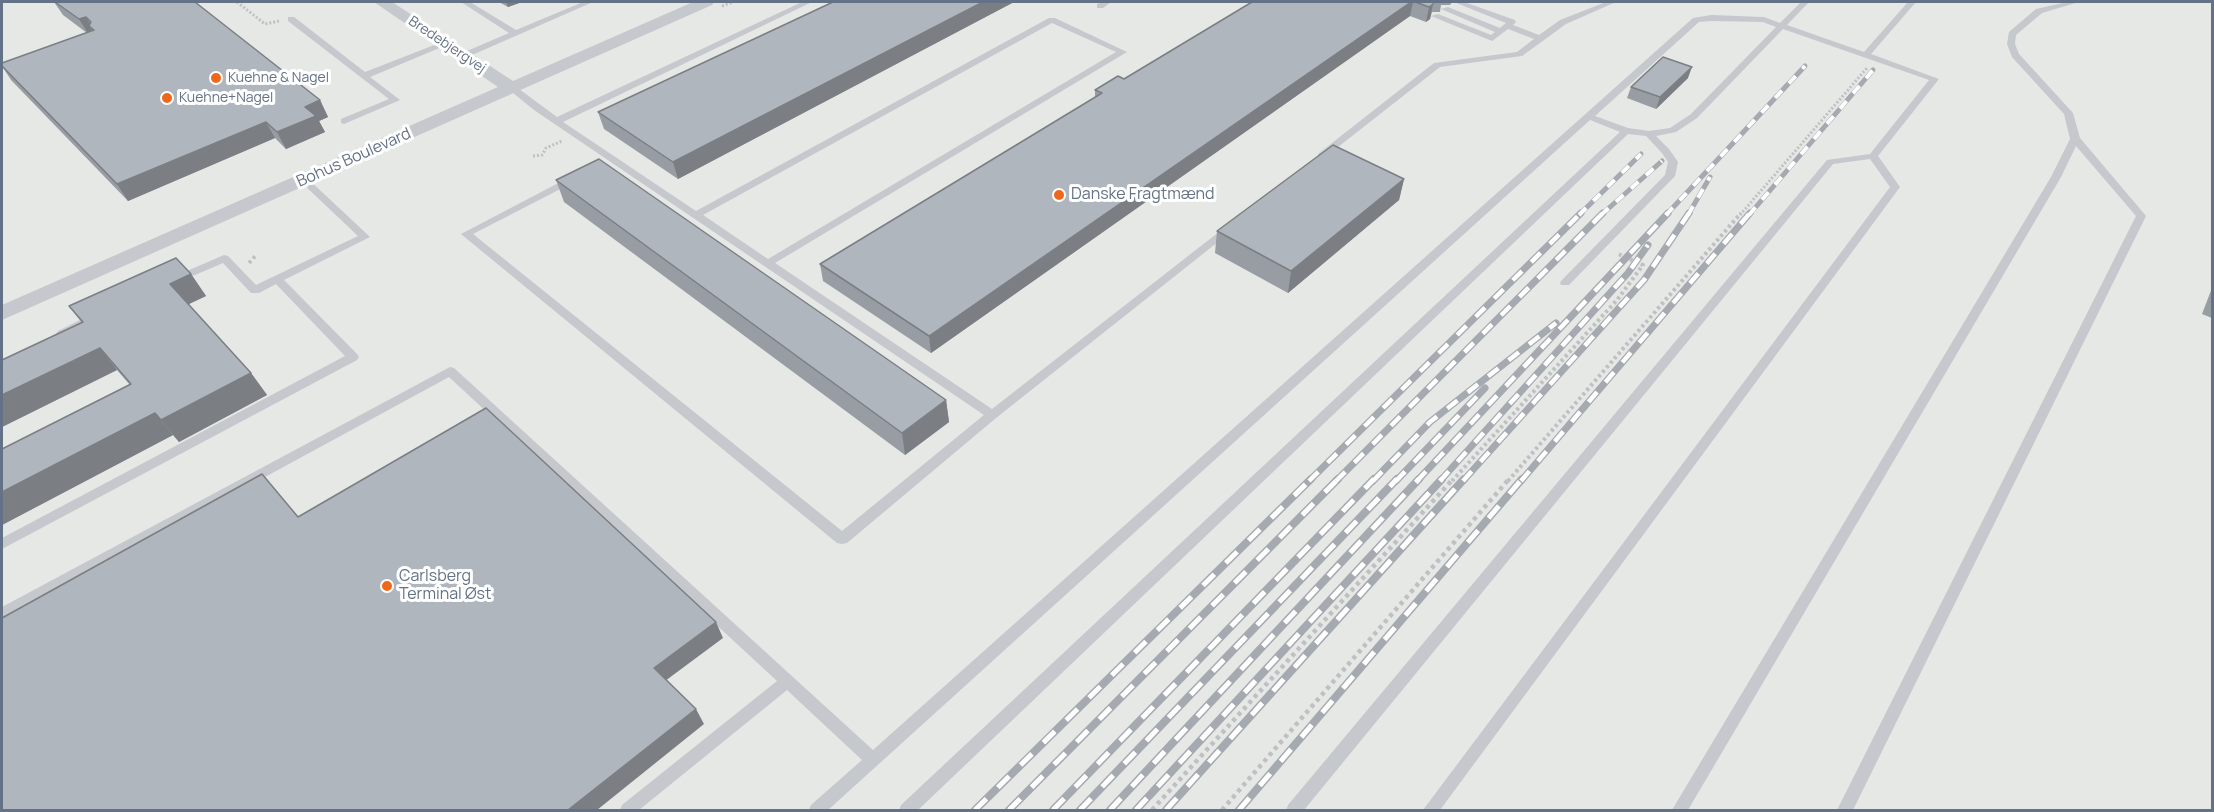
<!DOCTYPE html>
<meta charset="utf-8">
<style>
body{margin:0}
#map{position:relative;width:2214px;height:812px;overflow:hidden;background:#f6f6f2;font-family:Manrope,sans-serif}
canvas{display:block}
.frame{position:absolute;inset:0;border:3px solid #637286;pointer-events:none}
</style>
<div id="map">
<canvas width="2214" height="812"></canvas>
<div class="frame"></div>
</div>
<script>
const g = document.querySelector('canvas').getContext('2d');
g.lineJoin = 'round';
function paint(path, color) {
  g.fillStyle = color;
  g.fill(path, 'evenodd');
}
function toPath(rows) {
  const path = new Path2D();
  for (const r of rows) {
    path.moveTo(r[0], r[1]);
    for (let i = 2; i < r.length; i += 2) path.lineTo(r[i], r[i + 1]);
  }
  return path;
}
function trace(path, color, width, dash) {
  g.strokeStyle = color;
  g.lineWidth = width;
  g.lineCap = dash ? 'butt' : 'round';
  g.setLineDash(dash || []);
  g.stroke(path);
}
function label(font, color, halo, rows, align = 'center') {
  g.font = font + ' Manrope,sans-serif';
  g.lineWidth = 6;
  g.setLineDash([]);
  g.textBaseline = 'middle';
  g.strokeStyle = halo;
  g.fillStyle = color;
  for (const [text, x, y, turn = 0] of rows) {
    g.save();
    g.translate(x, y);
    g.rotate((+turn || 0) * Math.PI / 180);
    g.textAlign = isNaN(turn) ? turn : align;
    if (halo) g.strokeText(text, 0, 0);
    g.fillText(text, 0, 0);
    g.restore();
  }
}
paint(toPath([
 [2,2,2212,2,2212,810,2,810]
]), '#e6e8e6');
trace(toPath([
 [237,2,265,24,279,21],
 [722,6,733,2],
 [533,156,542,155,546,148,562,141],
 [1740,215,1867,68]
]), '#bfc0c3', 3, [2, 2]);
trace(toPath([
 [249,263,257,254],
 [1452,481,1617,300,1643,265,1616,253],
 [1508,481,1741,213]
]), '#bfc0c3', 4, [3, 3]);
trace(toPath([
 [1152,810,1453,479],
 [1222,810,1509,479]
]), '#bfc0c3', 4.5, [4, 4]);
paint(toPath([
 [461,2,470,2,516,30,583,2,593,2,463,59,459,56,460,54,509,33,461,2],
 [802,2,812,2,563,122,696,211,1049,18,1055,18,1127,52,775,263,992,409,1224,228,1232,228,1233,230,996,418,847,543,842,544,837,543,461,234,568,178,574,178,574,182,473,234,842,531,984,415,534,110,507,88,509,86,515,86,557,117,802,2],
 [1052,23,1116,52,768,259,703,215,1052,23],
 [1102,2,1111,2,1103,8,1097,8,1097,4,1102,2],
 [1454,2,1464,2,1515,20,1516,22,1513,25,1539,35,1560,20,1606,2,1616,2,1566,24,1522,56,1440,67,1324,158,1318,158,1318,154,1434,63,1517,52,1534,39,1508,29,1492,41,1431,16,1438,14,1491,35,1495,32,1441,9,1448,7,1500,28,1506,23,1454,2],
 [1801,2,1809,2,1787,25,1864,52,1908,2,1916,2,1871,54,1939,79,1878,156,1900,187,1440,810,1423,810,1890,187,1870,159,1833,164,1304,810,1286,810,1288,805,1827,160,1870,154,1929,80,1783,29,1697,118,1676,132,1656,136,1669,149,1678,162,1675,176,1569,285,1561,285,1560,283,1561,281,1665,175,1668,162,1662,153,1646,136,1628,134,918,810,899,810,901,805,1620,132,1590,120,828,810,809,810,811,805,862,760,787,690,639,810,620,810,622,805,777,681,449,377,2,620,2,607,450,367,454,368,873,750,1693,18,1711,15,1764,17,1780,23,1801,2],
 [1711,21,1763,22,1776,27,1691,114,1670,128,1649,131,1628,128,1595,116,1699,22,1711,21],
 [2067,2,2079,2,2042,13,2016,35,2015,44,2019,54,2073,113,2080,138,2146,216,1853,810,1837,810,2136,216,2076,146,2061,177,1688,810,1672,810,2051,177,2070,139,2064,114,2012,57,2007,44,2009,32,2036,9,2067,2],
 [288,17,294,17,365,72,442,42,449,44,370,77,400,100,344,124,341,123,341,119,389,99,288,21,288,17],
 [304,177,307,178,370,237,284,280,357,354,359,357,357,360,2,549,2,538,345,356,276,284,259,293,251,293,223,263,181,281,177,283,172,279,173,277,224,255,228,256,256,285,358,236,301,182,299,180,304,177],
 [96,312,102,316,100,319,69,335,71,338,69,341,61,341,56,334,58,331,96,312]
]), '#c5c8cc');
paint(toPath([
 [374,2,392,2,513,81,693,2,714,2,712,5,2,320,2,305,498,87,374,2]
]), '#c5c8cc');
const railFar2 = toPath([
 [1579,215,1641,154],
 [1601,215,1662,161],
 [1666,215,1805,66],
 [1688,215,1710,177],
 [1749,215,1873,70]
]);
const railFar1 = toPath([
 [1309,481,1581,213],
 [1336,481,1603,213],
 [1373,481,1430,422,1556,323],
 [1396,481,1485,388],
 [1417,481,1668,213],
 [1440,481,1628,273,1648,245],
 [1463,481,1644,280,1689,213],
 [1521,481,1750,213]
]);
const rail = toPath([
 [975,810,1311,479],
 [1009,810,1338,479],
 [1053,810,1374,479],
 [1080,810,1397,479],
 [1110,810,1419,479],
 [1136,810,1442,479],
 [1166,810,1464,479],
 [1239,810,1522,479]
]);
trace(railFar2, '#a5aab1', 5);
trace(railFar1, '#a5aab1', 7);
trace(rail, '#a5aab1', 8);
trace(railFar2, '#fff', 4, [10]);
trace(railFar1, '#fff', 4.5, [13]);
trace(rail, '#fff', 5, [16]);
paint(toPath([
 [54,2,195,2,320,100,328,117,319,121,325,132,286,149,275,138,128,201,11,80,2,66,2,63,87,33,63,15],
 [499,2,522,2,508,7],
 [833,2,1014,2,678,179,604,129,598,112],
 [1252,2,1452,2,1450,5,1441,5,1440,12,1432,12,1430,19,1426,22,1410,16,931,353,823,281,820,264,1095,97,1095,90,1124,79],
 [1688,78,1656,109,1627,98,1631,87],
 [1404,179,1399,200,1288,293,1215,253,1217,231],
 [556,180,946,400,949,422,905,455,564,202],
 [191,274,206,296,188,304,251,373,267,395,179,442,173,435,2,525,2,449,130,385,117,370,2,427,2,360,82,323,69,306],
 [2212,288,2212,318,2202,314]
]), '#979da3');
paint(toPath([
 [506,2,522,2,508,7],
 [983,2,1014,2,678,179,673,162],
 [1411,2,1413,2,1410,16,931,353,929,336],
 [1433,4,1430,19,1426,22,1429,7],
 [86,17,96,33,94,30,89,26,94,34,89,35,79,19],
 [1692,67,1688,78,1656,109,1660,97],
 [320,100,328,117,319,121,325,132,286,149,277,132,305,107],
 [266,122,275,138,128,201,117,184],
 [1404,179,1399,200,1288,293,1291,271],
 [191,274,206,296,185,306,170,284],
 [100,348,117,370,2,427,2,395],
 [251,373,267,395,179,442,161,420],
 [946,400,949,422,905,455,902,433],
 [155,413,173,435,2,525,2,492],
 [716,622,723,638,661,684,654,668],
 [696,709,704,724,597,810,568,810]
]), '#7b7f84');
const building = toPath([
 [55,2,195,2,320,100,305,107,316,116,277,132,266,122,117,184,2,66,2,63,94,30,89,26,91,22,86,17,79,19,55,2],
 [833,2,983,2,673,162,598,112,833,2],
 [1252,2,1411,2,929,336,820,264,1102,93,1095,90,1118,76,1124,79,1252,2],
 [1415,2,1434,2,1433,4,1429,7,1415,2],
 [1663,57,1692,67,1660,97,1631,87,1663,57],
 [1333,145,1404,179,1291,271,1217,231,1333,145],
 [599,159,946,400,902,433,556,180,599,159],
 [176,258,191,274,170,284,251,373,161,420,155,413,2,492,2,449,131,384,100,348,2,395,2,360,83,322,69,306,176,258],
 [486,408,716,622,654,668,696,709,568,810,2,810,2,618,262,474,298,517,486,408]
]);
paint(building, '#b0b6bd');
trace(building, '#7b7f84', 1.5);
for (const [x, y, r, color] of [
 [216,78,6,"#ef681a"],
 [167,98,6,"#ef681a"],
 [1059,195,6,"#ef681a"],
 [387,586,6,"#ef681a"]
]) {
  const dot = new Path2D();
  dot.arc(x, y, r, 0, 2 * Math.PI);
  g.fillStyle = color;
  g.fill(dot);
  trace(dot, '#fff', 2);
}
label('14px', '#637286', '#fff', [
 ["Bredebjergvej",447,45,34]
]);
label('14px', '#637286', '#fff', [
 ["Kuehne & Nagel",228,78],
 ["Kuehne+Nagel",179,98]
], 'left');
label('16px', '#637286', '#fff', [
 ["Bohus Boulevard",354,158,-24]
]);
label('16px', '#637286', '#fff', [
 ["Danske Fragtmænd",1071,195],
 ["Carlsberg",399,577],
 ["Terminal Øst",399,595]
], 'left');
</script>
